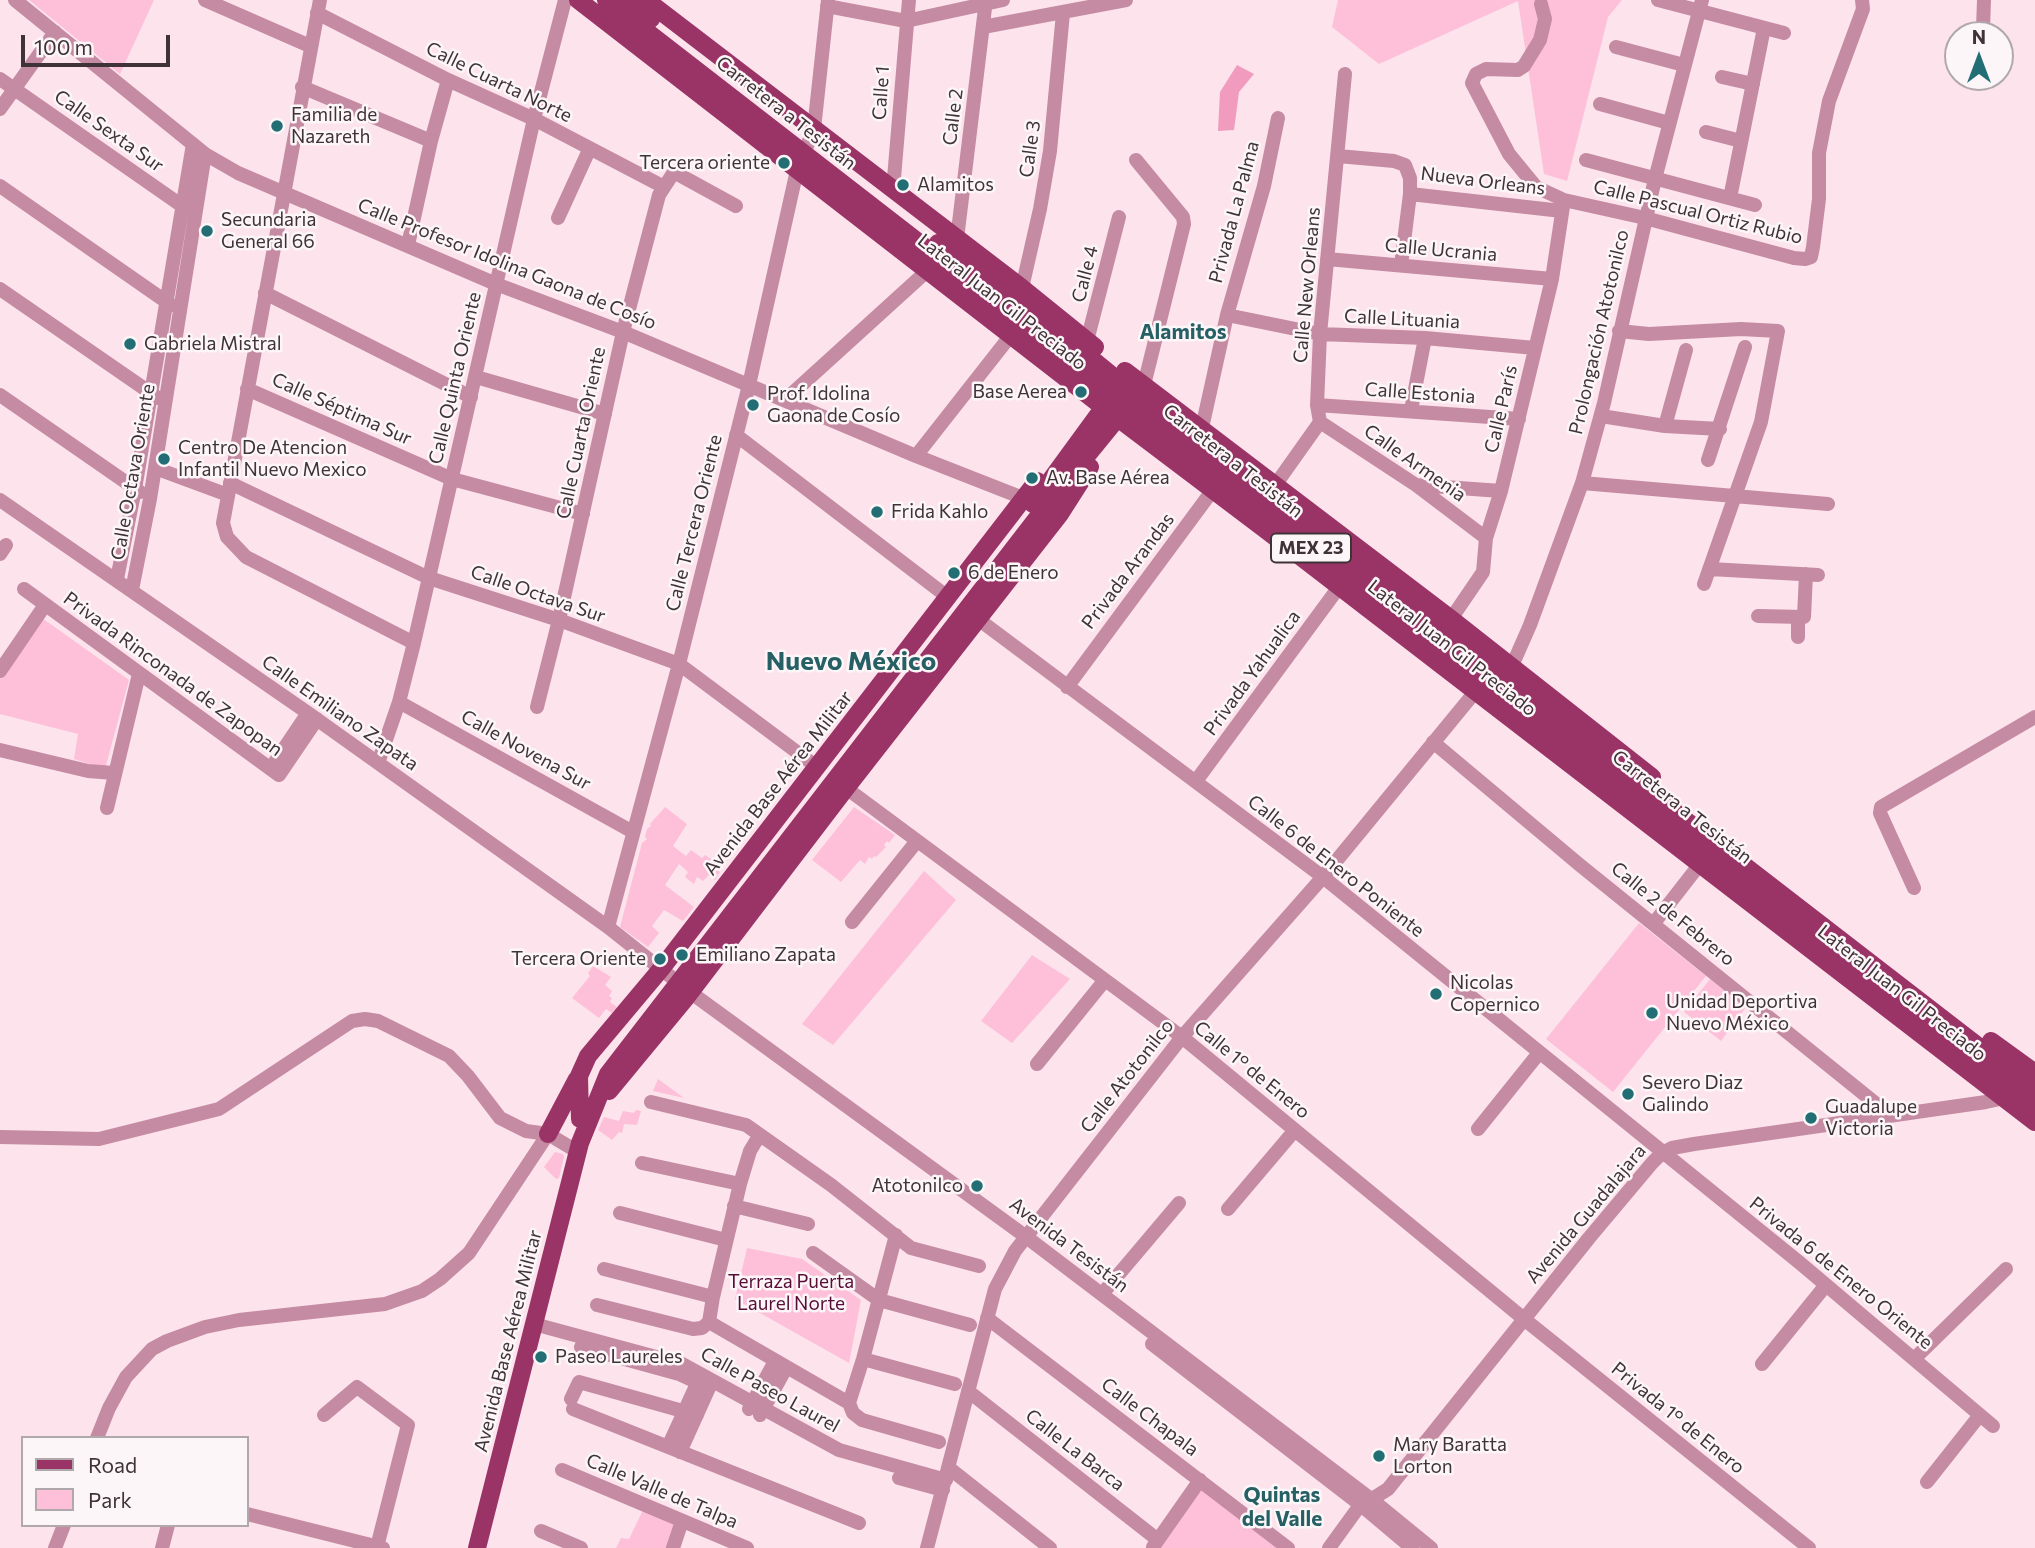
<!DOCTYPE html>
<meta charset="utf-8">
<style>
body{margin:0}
#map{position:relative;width:2035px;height:1548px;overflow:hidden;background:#fce3ec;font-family:Commissioner,sans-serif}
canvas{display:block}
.legend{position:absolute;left:21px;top:1436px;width:228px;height:91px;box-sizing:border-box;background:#fcf6f8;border:2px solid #b0a8ab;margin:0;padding:9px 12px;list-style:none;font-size:21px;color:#3f3338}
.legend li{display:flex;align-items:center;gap:14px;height:35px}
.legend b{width:35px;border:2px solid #b0a8ab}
.north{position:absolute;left:1944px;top:21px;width:70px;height:70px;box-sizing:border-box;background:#fcf6f8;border:2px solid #b0a8ab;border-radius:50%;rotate:0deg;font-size:19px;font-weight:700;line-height:28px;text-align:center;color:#3f3338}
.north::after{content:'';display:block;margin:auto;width:24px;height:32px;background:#236e75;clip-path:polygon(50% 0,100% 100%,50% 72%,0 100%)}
.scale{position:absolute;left:21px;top:35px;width:149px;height:32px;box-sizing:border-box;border:4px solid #3f3338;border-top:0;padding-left:9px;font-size:21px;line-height:24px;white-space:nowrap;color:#3f3338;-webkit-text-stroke:5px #fcf6f8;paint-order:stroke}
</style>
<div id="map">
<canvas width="2035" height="1548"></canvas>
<ul class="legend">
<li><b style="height:9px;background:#9a3467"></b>Road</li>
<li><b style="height:19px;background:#fec0d9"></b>Park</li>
</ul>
<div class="north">N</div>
<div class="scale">100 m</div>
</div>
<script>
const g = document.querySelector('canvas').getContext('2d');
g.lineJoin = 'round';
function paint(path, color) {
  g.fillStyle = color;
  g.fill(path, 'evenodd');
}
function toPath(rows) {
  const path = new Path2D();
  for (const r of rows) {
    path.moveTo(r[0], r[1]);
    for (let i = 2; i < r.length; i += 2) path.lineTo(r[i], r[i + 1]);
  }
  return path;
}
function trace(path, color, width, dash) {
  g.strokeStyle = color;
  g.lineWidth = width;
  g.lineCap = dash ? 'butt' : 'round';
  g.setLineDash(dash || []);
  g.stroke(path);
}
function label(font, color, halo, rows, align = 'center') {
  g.font = font + ' Commissioner,sans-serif';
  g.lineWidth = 5;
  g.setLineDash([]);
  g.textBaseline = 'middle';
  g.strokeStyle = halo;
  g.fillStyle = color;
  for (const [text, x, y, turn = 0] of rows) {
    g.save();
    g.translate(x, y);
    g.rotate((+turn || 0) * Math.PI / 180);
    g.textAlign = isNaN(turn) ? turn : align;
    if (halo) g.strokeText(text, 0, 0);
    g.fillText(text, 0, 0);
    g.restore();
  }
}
paint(toPath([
 [29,0,154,0,120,74],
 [1338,0,1622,0,1608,17,1567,181,1544,174,1518,1,1379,64,1332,27],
 [42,618,129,680,105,769,74,759,78,734,0,714,0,679],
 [665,807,687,824,673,846,686,856,691,850,702,858,705,855,716,862,713,867,720,872,715,880,709,875,703,881,697,877,694,884,685,877,688,872,679,864,665,885,694,907,683,921,664,910,652,926,659,933,648,947,620,927,642,843,647,839,645,837,647,829,651,826,650,824],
 [854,807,895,835,889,843,887,841,884,845,886,847,876,857,874,856,872,859,869,857,865,864,860,860,841,882,812,860],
 [924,871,956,900,833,1045,802,1024],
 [1639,923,1706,976,1613,1092,1546,1039],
 [1032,955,1070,979,1012,1043,981,1021],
 [593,966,611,977,605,985,612,991,609,996,612,998,610,1002,617,1007,612,1013,606,1009,599,1018,572,998,590,976,588,973],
 [1710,979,1746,1007,1721,1041,1684,1012],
 [658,1079,684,1098,653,1091],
 [636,1110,641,1111,637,1125,624,1124,622,1133,619,1132,612,1140,598,1130,604,1117,619,1121,623,1111,634,1113],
 [555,1152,563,1154,564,1157,559,1178,556,1179,544,1167],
 [747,1248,802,1259,861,1300,849,1363,735,1299],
 [1200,1487,1277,1548,1158,1548],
 [643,1510,678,1526,669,1548,616,1548,621,1538,629,1539]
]), '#fec0d9');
paint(toPath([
 [1237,65,1254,74,1239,92,1234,130,1218,131,1220,92]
]), '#f19bbf');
trace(toPath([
 [15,0,205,154,238,173,496,284,623,332,916,456,1023,498],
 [205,0,310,46],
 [320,0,223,523,227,537,246,557,414,643],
 [1658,0,1784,33],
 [1541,4,1545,19,1540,40,1524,66,1518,70,1486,69,1476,74,1472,83,1509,154,1536,187,1564,200,1645,218,1794,258,1805,259,1811,257,1813,247,1819,199,1819,153,1829,101,1863,9,1862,0],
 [827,6,906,21,1003,0],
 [317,13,448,80,534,119,664,187],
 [983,27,1126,0],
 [1983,29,1984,0],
 [1616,47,1684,65],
 [1722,77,1753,84],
 [0,79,188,210],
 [302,87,431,141],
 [1600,104,1669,123],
 [0,109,55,32],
 [1706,132,1741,141],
 [1338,156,1394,161,1405,165,1410,178,1410,194,1401,265],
 [1136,160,1183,217,1184,224,1144,385],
 [1586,160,1755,205],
 [0,186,171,305],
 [893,190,909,0],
 [1410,194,1562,211],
 [1730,198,1764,28],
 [558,218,590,148],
 [957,239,986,0],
 [408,245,431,141,448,80],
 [1327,259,1552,279],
 [1022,288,1040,209,1050,151,1063,13],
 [0,289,158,398],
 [265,293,471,397],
 [1227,315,1320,334,1425,338,1535,348],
 [1619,331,1649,334,1741,329,1778,331,1761,422,1704,584],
 [1087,341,1119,217],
 [476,377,605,414],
 [247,389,452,479,583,514],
 [0,395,140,492],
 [785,400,927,271],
 [1317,405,1519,419],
 [1411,410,1425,338],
 [1601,416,1665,426,1720,429],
 [1320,422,1416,485,1486,538],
 [1665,426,1686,350],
 [1202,428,1227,315,1264,186,1278,118],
 [736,435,949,598],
 [916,456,1011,335],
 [1708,460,1745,347],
 [155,468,228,495],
 [230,483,429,578,559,620,679,664,817,767],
 [1582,483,1828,504],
 [1276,484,1320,422,1317,405,1320,334,1345,74],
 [1417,485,1501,491],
 [0,500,308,713,608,927,690,992,1025,1236,1371,1499,1431,1548],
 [0,554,6,545],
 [1710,569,1818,575],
 [117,579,135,489,193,144],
 [24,589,279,775,317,719],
 [132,590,150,499,205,154],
 [1758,616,1804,617,1806,574],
 [1798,617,1798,637],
 [978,619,1323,877,1800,1263,1993,1426],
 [1451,619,1483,572,1486,538,1501,491,1552,279,1564,200],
 [1512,666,1530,625,1582,483,1604,403,1655,179,1702,0],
 [0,671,45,605],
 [1067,687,1218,483],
 [399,702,633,832],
 [537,707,559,620,623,332,659,195,674,172,736,206],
 [1433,742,1581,866,1890,1115],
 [0,750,88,771,114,773],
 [378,763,399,702,414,643,534,119,565,0],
 [271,768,308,713],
 [1196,781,1339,587],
 [846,788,1182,1037,1524,1319,1809,1548],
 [107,808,139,674],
 [1914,888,1880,813,1881,807,2035,717],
 [852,922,917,841],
 [1654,923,1700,864],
 [608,927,679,664,749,385,797,170,814,129,828,0],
 [1037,1064,1105,980],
 [651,1102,746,1125,831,1185,911,1248,979,1266],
 [1478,1129,1539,1053],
 [0,1137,99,1139,219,1109,352,1021,365,1019,378,1021,449,1056,468,1076,500,1118,526,1131,548,1134,578,1152],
 [642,1163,740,1184],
 [734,1206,808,1224],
 [1228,1209,1295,1130],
 [620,1213,726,1240],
 [813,1253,879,1300,970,1325],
 [604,1269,713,1297],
 [1102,1294,1179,1203],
 [597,1305,693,1329,702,1328,709,1322],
 [987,1318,1288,1548],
 [709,1322,713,1297,740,1184,750,1151,759,1136],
 [709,1322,849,1403],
 [534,1324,682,1364,839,1450,946,1480],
 [1152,1344,1362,1506,1412,1548],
 [581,1347,679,1374,707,1387],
 [863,1359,955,1384],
 [1914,1359,2006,1269],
 [1762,1364,1826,1285],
 [968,1391,1158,1540],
 [571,1399,579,1382,697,1415],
 [849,1403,863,1359,896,1235],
 [849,1403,853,1413,862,1420,939,1442],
 [573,1409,859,1523],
 [749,1409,775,1361],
 [324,1415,357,1387,408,1425,377,1547],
 [760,1415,786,1368],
 [97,1438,109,1408,126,1377,152,1349,167,1341,205,1327,239,1320,385,1304,422,1291,440,1279,469,1253,548,1134],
 [668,1447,701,1375],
 [680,1452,712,1381],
 [949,1468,1050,1548],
 [562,1470,747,1548],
 [899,1478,943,1490],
 [1927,1482,1980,1415],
 [247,1514,383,1548],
 [541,1531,581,1548],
 [1153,1547,1200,1480],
 [55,1548,64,1525],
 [162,1548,168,1525],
 [673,1548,682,1521],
 [927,1548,995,1289,1015,1251,1182,1037,1323,877,1475,692],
 [1329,1548,1358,1508,1388,1489,1589,1238,1652,1163,1662,1153,1672,1148,1694,1144,1986,1102,2009,1097]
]), '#c58ba2', 14);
trace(toPath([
 [578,0,1103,407,1266,530,2035,1122],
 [606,0,2035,1108],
 [627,0,651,19],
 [646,0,1022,288,1095,347],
 [938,243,1093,360,1143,401,2035,1090],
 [1125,371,1451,619,1652,777],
 [1033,504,1109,400],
 [1991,1041,2035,1073],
 [609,1091,685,999,846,788,1060,514,1090,467],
 [580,1119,579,1076,588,1056,661,969,1037,481],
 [548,1134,577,1079],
 [477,1548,580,1143,608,1074,1058,491,1124,410]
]), '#9a3467', 18);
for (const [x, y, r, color] of [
 [277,126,7,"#236e75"],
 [784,163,7,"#236e75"],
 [903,185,7,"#236e75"],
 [207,231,7,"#236e75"],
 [130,344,7,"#236e75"],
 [1081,392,7,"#236e75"],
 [753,405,7,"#236e75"],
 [164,459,7,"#236e75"],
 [1032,478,7,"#236e75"],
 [877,512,7,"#236e75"],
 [954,573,7,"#236e75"],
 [682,955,7,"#236e75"],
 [660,959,7,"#236e75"],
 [1436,994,7,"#236e75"],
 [1652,1013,7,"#236e75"],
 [1628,1094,7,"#236e75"],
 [1811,1118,7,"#236e75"],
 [977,1186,7,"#236e75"],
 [541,1357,7,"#236e75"],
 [1379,1456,7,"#236e75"]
]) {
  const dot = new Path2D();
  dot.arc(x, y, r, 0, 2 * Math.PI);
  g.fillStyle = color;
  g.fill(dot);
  trace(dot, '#fcf6f8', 2.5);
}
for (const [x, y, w] of [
 [1311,548,80]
]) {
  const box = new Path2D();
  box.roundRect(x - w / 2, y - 14.5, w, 29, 5);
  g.fillStyle = '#fcf6f8';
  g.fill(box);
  trace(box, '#3f3338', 2);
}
label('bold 18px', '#3f3338', null, [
 ["MEX 23",1311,548]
]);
label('19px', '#3f3338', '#fcf6f8', [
 ["Calle Cuarta Norte",499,82,26],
 ["Calle 1",881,93,-86],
 ["Carretera a Tesistán",786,113,38],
 ["Calle 2",953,117,-83],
 ["Calle Sexta Sur",109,131,35],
 ["Calle 3",1030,149,-82],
 ["Nueva Orleans",1483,181,7],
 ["Privada La Palma",1234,212,-75],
 ["Calle Pascual Ortiz Rubio",1698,212,14],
 ["Calle Ucrania",1441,250,5],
 ["Calle Profesor Idolina Gaona de Cosío",507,264,22],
 ["Calle 4",1085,274,-76],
 ["Calle New Orleans",1307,285,-85],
 ["Lateral Juan Gil Preciado",1002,302,38],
 ["Calle Lituania",1402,319,3],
 ["Prolongación Atotonilco",1599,332,-77],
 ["Calle Quinta Oriente",455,378,-77],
 ["Calle Estonia",1420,393,4],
 ["Calle Séptima Sur",342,409,24],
 ["Calle París",1501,409,-77],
 ["Calle Cuarta Oriente",581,433,-78],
 ["Carretera a Tesistán",1233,461,38],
 ["Calle Armenia",1415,463,35],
 ["Calle Octava Oriente",133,472,-80],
 ["Calle Tercera Oriente",694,523,-76],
 ["Privada Arandas",1128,571,-53],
 ["Calle Octava Sur",538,594,19],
 ["Lateral Juan Gil Preciado",1452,648,38],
 ["Privada Yahualica",1252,673,-54],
 ["Privada Rinconada de Zapopan",173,674,36],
 ["Calle Emiliano Zapata",340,713,35],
 ["Calle Novena Sur",526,750,29],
 ["Avenida Base Aérea Militar",778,783,-52],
 ["Carretera a Tesistán",1682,807,38],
 ["Calle 6 de Enero Poniente",1336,866,38],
 ["Calle 2 de Febrero",1673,914,39],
 ["Lateral Juan Gil Preciado",1902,993,38],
 ["Calle 1° de Enero",1252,1070,39],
 ["Calle Atotonilco",1127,1076,-52],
 ["Avenida Guadalajara",1586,1214,-50],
 ["Avenida Tesistán",1069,1245,37],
 ["Privada 6 de Enero Oriente",1841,1273,39],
 ["Avenida Base Aérea Militar",508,1341,-76],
 ["Calle Paseo Laurel",770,1390,29],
 ["Calle Chapala",1150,1417,37],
 ["Privada 1° de Enero",1678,1418,39],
 ["Calle La Barca",1075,1450,38],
 ["Calle Valle de Talpa",662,1491,23]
]);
label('19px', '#3f3338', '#fcf6f8', [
 ["Familia de",291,115],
 ["Nazareth",291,137],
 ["Tercera oriente",770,163,"right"],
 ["Alamitos",917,185],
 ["Secundaria",221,220],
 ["General 66",221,242],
 ["Gabriela Mistral",144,344],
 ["Base Aerea",1067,392,"right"],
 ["Prof. Idolina",767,394],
 ["Gaona de Cosío",767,416],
 ["Centro De Atencion",178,448],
 ["Infantil Nuevo Mexico",178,470],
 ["Av. Base Aérea",1046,478],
 ["Frida Kahlo",891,512],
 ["6 de Enero",968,573],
 ["Emiliano Zapata",696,955],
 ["Tercera Oriente",646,959,"right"],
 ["Nicolas",1450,983],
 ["Copernico",1450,1005],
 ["Unidad Deportiva",1666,1002],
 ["Nuevo México",1666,1024],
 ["Severo Diaz",1642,1083],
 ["Galindo",1642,1105],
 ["Guadalupe",1825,1107],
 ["Victoria",1825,1129],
 ["Atotonilco",963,1186,"right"],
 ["Paseo Laureles",555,1357],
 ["Mary Baratta",1393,1445],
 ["Lorton",1393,1467]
], 'left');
label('19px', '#580d36', '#fcf6f8', [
 ["Terraza Puerta",791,1282],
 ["Laurel Norte",791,1304]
]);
label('bold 21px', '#266065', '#fcf6f8', [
 ["Alamitos",1183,332],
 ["Quintas",1282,1495],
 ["del Valle",1282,1519]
]);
label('bold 26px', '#266065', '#fcf6f8', [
 ["Nuevo México",851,661]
]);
</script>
